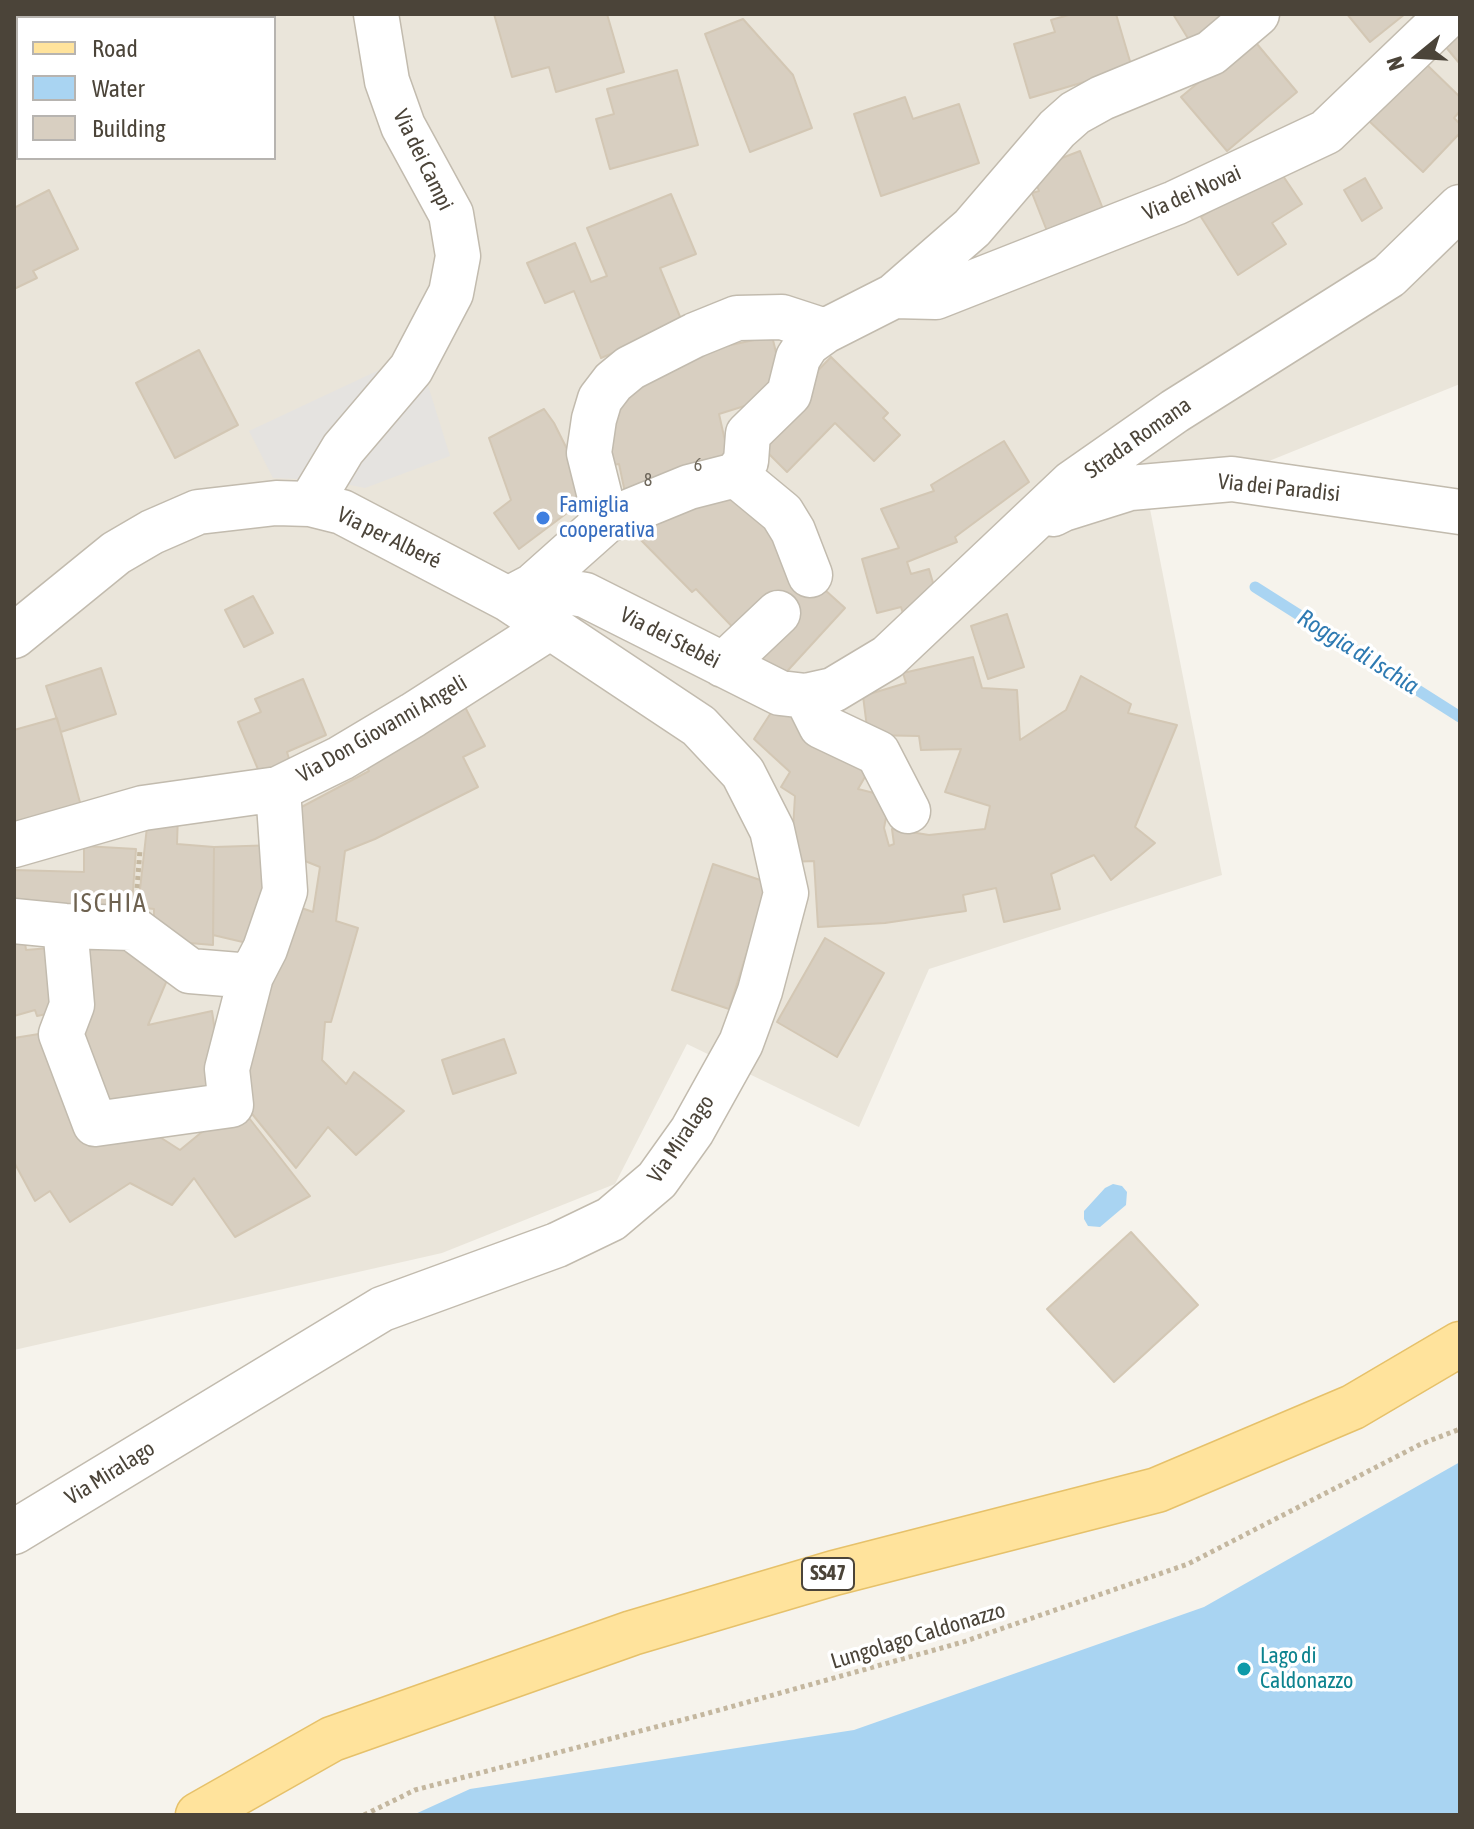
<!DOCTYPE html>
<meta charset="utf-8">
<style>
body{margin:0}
#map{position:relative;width:1474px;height:1829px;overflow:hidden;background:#f6f3ec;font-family:"Asap Condensed",sans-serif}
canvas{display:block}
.frame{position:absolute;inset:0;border:16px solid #4b4439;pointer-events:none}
.legend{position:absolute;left:16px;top:16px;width:260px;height:144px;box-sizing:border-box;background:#fff;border:2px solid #b7b4b0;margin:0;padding:10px 14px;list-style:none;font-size:24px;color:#4b4439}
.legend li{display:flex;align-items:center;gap:16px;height:40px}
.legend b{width:40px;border:2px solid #b7b4b0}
.north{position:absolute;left:1378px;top:16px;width:80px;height:80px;-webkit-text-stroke:6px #fff;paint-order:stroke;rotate:252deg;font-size:22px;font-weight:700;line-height:32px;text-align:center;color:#4b4439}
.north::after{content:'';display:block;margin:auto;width:28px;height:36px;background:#4b4439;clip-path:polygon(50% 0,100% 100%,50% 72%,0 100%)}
</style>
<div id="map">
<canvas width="1474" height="1829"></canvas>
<div class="frame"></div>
<ul class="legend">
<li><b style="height:10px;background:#ffe39c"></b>Road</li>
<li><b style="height:22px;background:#a9d4f2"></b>Water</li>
<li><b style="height:22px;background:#d8cfc1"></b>Building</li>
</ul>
<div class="north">N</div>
</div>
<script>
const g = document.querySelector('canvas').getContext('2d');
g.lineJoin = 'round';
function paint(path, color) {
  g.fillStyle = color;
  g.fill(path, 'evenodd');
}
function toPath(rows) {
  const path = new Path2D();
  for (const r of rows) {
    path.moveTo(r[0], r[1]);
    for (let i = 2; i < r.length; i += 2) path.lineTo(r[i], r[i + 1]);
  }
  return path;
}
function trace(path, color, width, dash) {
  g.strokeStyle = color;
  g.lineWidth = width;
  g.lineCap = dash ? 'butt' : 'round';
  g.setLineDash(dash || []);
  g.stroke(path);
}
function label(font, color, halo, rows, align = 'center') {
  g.font = font + ' "Asap Condensed",sans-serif';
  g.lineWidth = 7;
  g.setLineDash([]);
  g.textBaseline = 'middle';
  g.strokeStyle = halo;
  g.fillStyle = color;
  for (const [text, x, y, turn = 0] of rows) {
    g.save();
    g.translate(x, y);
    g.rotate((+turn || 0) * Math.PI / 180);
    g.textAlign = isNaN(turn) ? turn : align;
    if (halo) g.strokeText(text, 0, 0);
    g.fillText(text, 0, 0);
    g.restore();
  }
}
paint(toPath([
 [14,14,1460,14,1460,384,1150,509,1222,875,929,969,859,1127,687,1044,615,1184,442,1253,14,1350],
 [18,18,274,18,274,158,18,158]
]), '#eae5da');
paint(toPath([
 [394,363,426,379,450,456,365,488,325,480,273,478,249,431]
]), '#e5e3e0');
paint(toPath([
 [1113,1184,1122,1186,1127,1192,1126,1205,1100,1227,1088,1226,1084,1219,1084,1211,1105,1188],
 [1460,1462,1460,1815,413,1815,470,1789,854,1730,1204,1607]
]), '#a9d4f2');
trace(toPath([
 [1255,587,1460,717]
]), '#a9d4f2', 11);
const building = toPath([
 [71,14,116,14,118,18,62,18,71,14],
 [494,14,607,14,624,72,556,92,549,67,512,77,494,14],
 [1072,14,1116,14,1132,68,1030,98,1014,44,1055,32,1051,20,1072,14],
 [1173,14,1224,14,1226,17,1189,40,1173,14],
 [1347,14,1405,14,1370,42,1347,14],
 [743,19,793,75,812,128,750,152,705,34,743,19],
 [1460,33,1460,64,1445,46,1460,33],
 [1252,38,1297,92,1227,151,1181,97,1252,38],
 [1424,62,1460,97,1460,111,1454,118,1460,124,1460,133,1423,172,1369,121,1424,62],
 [677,70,698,145,610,169,596,119,614,114,607,89,677,70],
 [905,97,913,119,959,104,979,163,881,196,854,114,905,97],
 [1080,151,1103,209,1047,231,1032,193,1039,191,1031,170,1080,151],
 [1277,167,1302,204,1272,223,1286,244,1238,275,1201,217,1277,167],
 [1365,178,1382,208,1362,221,1344,190,1365,178],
 [49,190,78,249,33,271,37,278,14,289,14,208,49,190],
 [671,194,696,254,660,268,683,324,601,358,574,291,545,303,527,263,575,243,591,282,607,276,587,228,671,194],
 [772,336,786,393,719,414,732,472,627,502,619,464,613,465,607,396,690,354,772,336],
 [199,350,238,425,175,458,136,383,199,350],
 [831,357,888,413,883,418,900,435,874,461,835,423,787,472,758,443,764,426,831,357],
 [544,409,554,423,574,463,583,501,519,549,494,513,511,500,489,438,544,409],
 [1004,441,1029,482,955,537,957,542,907,562,911,574,929,569,938,600,905,620,901,607,877,613,862,559,899,548,881,509,934,491,931,485,1004,441],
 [724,487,787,527,774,544,845,608,780,679,744,651,744,639,696,589,692,592,633,532,724,487],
 [253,596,273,633,244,647,225,610,253,596],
 [1007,614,1024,667,988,679,971,626,1007,614],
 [973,657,982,688,1017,690,1020,740,1066,710,1081,676,1131,704,1128,713,1177,725,1135,827,1155,843,1111,880,1094,855,1051,874,1060,909,1004,922,996,888,963,895,966,911,885,923,818,927,814,861,791,862,795,796,781,787,790,772,754,739,776,705,877,756,858,789,890,797,884,828,889,846,894,844,892,829,929,835,985,829,990,806,945,792,961,749,921,750,919,736,868,735,863,696,906,683,903,673,973,657],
 [101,668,116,714,61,732,46,686,101,668],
 [303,679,326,735,287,752,290,762,260,774,238,722,261,712,255,699,303,679],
 [464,705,485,746,463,757,478,787,375,839,345,851,336,921,358,928,331,1022,325,1022,322,1060,346,1084,354,1072,404,1111,356,1155,328,1127,296,1168,231,1088,293,905,313,912,320,867,290,855,294,811,369,771,361,757,464,705],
 [57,718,84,817,14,836,14,730,57,718],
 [178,814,177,844,214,847,213,945,154,940,154,909,138,907,148,818,178,814],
 [278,845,264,947,213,935,214,847,278,845],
 [84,846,136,849,131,918,14,916,14,870,84,872,84,846],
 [713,864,769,883,729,1009,672,990,713,864],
 [86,928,173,966,148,1025,212,1011,225,1102,97,1119,73,963,86,928],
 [14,932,24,934,26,950,62,947,70,1009,37,1016,35,1010,14,1016,14,932],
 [825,938,884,973,837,1057,777,1022,825,938],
 [45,1033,92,1130,138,1123,180,1150,208,1127,242,1109,310,1196,235,1237,194,1178,172,1205,130,1183,70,1222,50,1191,35,1201,14,1162,14,1038,45,1033],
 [504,1039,516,1073,453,1094,442,1060,504,1039],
 [1131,1232,1198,1305,1114,1382,1047,1309,1131,1232]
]);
paint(building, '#d8cfc1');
trace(building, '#d3c7b4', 2);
const minor = toPath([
 [894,296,936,297,1175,203,1326,132,1449,14],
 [736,475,782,513,793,531,810,575],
 [310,504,343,449,411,369,451,293,458,256,451,214,403,126,387,81,376,14],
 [1053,514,1063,509,1130,488,1232,479,1460,512],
 [606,521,589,453,594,419,600,399,613,382,630,368,695,335,737,318,782,317,825,331],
 [533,586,585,595,780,693,806,696,833,690,888,657,1072,483,1175,411,1389,276,1460,207],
 [514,596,533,586,606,521,689,487,736,475,746,461,748,434,789,394,798,358,807,344,825,331,894,296,972,228,1057,129,1075,113,1102,98,1211,53,1257,14],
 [14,636,116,553,152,532,198,512,276,503,310,504,342,512,508,599,699,726,743,773,772,830,786,893,760,991,741,1043,692,1131,657,1180,611,1219,557,1245,382,1309,14,1532],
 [723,665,778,613],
 [806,696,821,726,878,753,908,811],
 [14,845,143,808,278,789,341,758,413,715,552,626],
 [14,921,65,926,132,928,190,971,251,976],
 [65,926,72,1005,61,1034,95,1124,231,1105,227,1069,251,976,265,949,285,891,278,789]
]);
const major = toPath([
 [198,1815,332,1739,632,1633,834,1573,1157,1490,1353,1407,1460,1344]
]);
trace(minor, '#c2bbae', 47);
trace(major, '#e6c16a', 47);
trace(toPath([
 [137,888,140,850],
 [364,1815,415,1790,705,1714,963,1642,1188,1564,1421,1444,1460,1429]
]), '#c4b79f', 5, [4, 4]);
trace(minor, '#fff', 44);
trace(major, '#ffe39c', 44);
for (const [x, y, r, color] of [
 [543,518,8,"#3f7fe0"],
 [1244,1669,8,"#0f9aa8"]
]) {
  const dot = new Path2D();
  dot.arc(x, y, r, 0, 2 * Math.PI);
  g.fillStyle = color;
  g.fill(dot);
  trace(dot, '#fff', 3);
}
label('18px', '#6e675b', null, [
 ["6",698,465],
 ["8",648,480]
]);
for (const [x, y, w] of [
 [828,1574,52]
]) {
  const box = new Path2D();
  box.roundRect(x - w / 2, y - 16, w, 32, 6);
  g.fillStyle = '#fff';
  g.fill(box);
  trace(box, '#4b4439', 2);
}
label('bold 20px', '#4b4439', null, [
 ["SS47",828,1574]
]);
label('22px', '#4b4439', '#fff', [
 ["Via dei Campi",423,160,64],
 ["Via dei Novai",1192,193,-24],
 ["Strada Romana",1138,438,-35],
 ["Via dei Paradisi",1279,488,6],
 ["Via per Alberé",389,538,26],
 ["Via dei Stebèi",670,638,27],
 ["Via Don Giovanni Angeli",382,729,-30],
 ["Via Miralago",681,1139,-56],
 ["Via Miralago",110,1473,-32],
 ["Lungolago Caldonazzo",918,1636,-17]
]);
label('22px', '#366cbe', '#fff', [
 ["Famiglia",559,505],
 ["cooperativa",559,530]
], 'left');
label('22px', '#0d838f', '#fff', [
 ["Lago di",1260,1656],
 ["Caldonazzo",1260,1681]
], 'left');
label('italic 24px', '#2e7ab2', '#fff', [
 ["Roggia di Ischia",1358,652,32]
]);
g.letterSpacing = '2px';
label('26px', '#6e6250', '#fff', [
 ["ISCHIA",110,904]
]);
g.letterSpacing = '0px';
</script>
